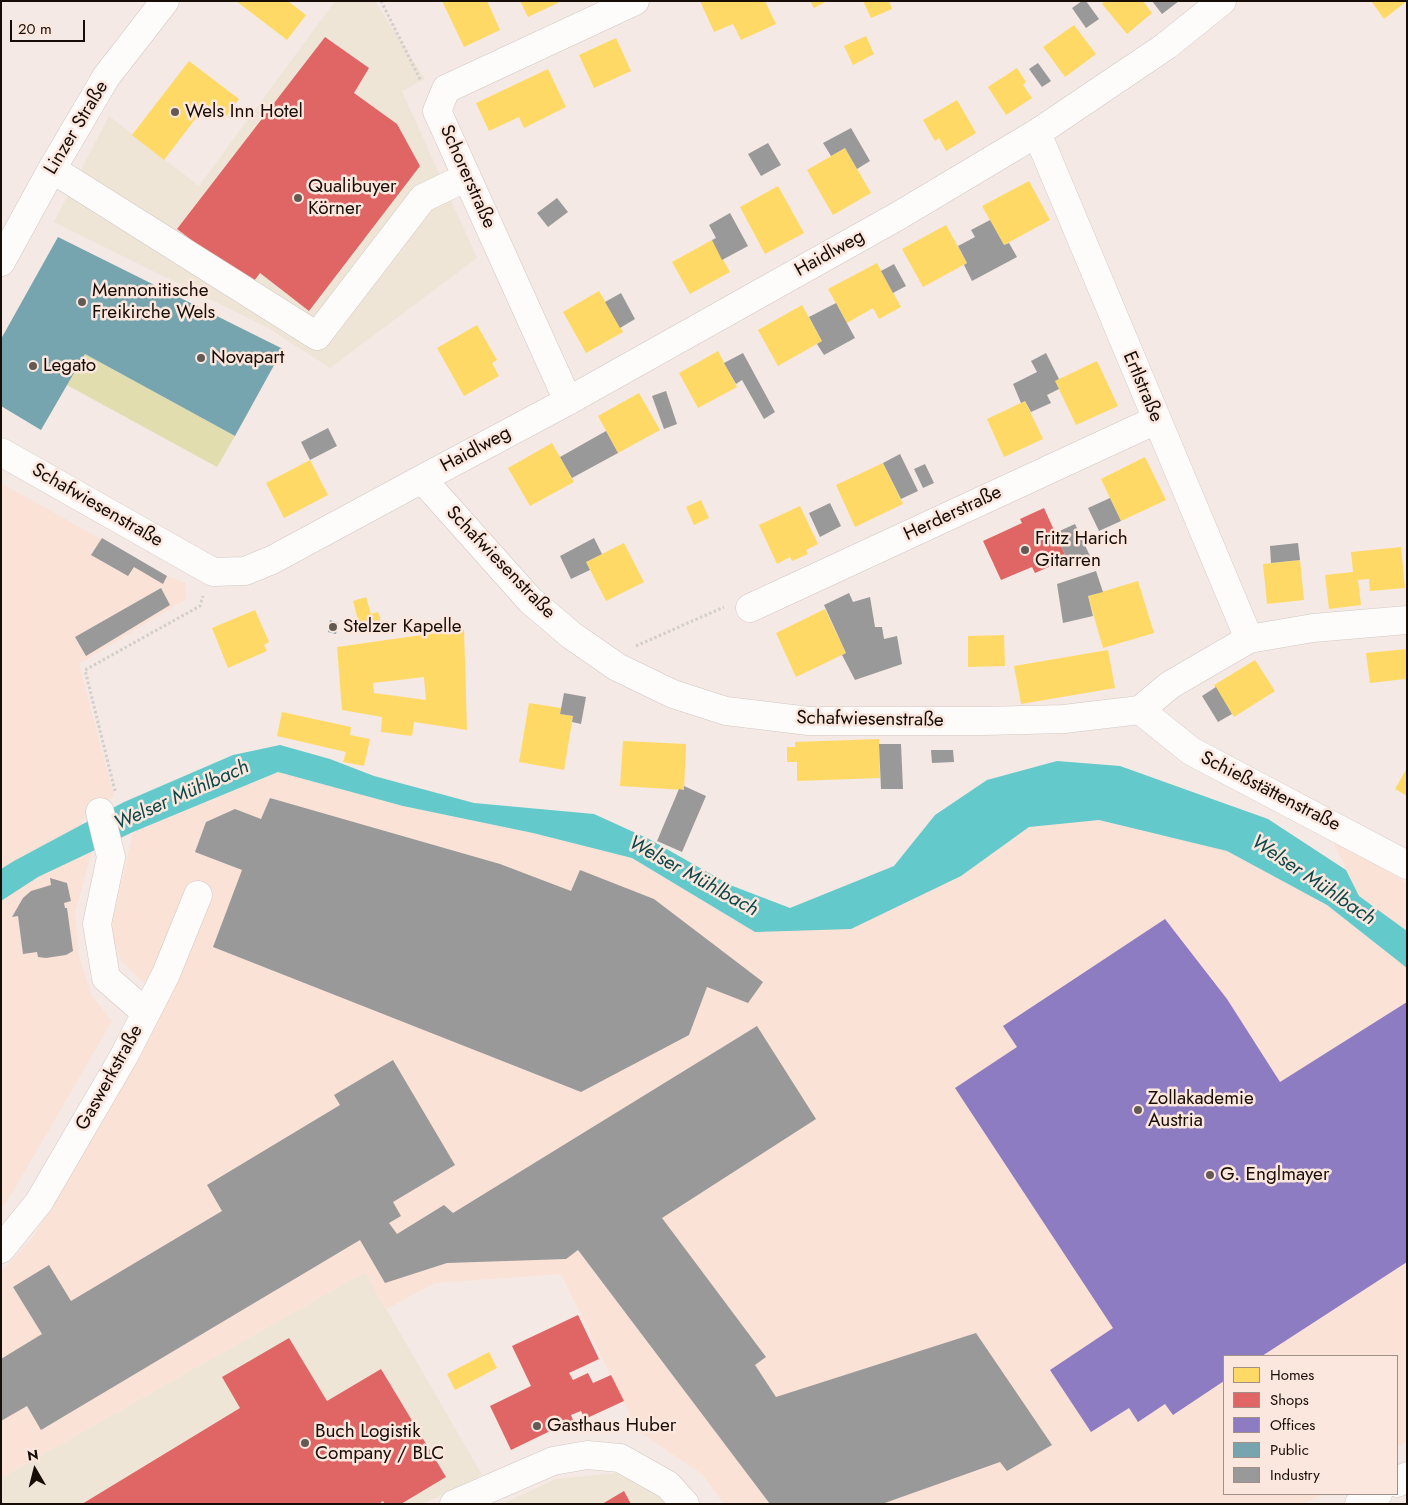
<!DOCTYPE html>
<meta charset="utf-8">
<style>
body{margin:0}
#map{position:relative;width:1408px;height:1505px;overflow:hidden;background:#f4e9e4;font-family:Jost,sans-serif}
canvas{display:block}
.frame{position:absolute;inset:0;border:2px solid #170d07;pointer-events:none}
.legend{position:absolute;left:1223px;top:1355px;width:175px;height:140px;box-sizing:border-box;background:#fbe7dd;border:1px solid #a09087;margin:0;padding:6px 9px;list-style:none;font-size:15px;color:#170d07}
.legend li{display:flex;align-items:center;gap:10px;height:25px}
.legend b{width:25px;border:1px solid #a09087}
.north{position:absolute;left:10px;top:1445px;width:50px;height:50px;-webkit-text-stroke:4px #fbe7dd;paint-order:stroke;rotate:352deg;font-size:14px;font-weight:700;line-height:20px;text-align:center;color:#170d07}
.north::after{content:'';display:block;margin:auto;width:18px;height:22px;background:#170d07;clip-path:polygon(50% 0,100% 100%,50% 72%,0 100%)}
.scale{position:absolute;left:10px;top:20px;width:75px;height:22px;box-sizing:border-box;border:2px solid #170d07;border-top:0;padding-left:6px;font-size:15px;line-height:18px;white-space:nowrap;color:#170d07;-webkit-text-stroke:4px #fbe7dd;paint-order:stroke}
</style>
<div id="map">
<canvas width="1408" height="1505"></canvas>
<div class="frame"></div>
<ul class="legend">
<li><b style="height:14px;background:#ffd966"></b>Homes</li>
<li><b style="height:14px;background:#e06666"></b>Shops</li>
<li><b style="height:14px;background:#8e7cc3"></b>Offices</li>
<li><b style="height:14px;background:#76a5af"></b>Public</li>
<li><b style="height:14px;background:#999"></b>Industry</li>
</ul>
<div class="north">N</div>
<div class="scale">20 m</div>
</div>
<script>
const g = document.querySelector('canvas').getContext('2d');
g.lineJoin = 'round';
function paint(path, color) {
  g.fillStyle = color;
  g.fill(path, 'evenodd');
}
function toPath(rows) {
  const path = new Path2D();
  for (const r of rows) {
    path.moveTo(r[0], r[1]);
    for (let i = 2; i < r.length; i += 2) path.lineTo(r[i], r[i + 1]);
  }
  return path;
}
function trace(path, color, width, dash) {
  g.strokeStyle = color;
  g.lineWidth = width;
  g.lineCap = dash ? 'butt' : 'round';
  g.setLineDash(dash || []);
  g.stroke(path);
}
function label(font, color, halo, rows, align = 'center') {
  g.font = font + ' Jost,sans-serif';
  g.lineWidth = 5;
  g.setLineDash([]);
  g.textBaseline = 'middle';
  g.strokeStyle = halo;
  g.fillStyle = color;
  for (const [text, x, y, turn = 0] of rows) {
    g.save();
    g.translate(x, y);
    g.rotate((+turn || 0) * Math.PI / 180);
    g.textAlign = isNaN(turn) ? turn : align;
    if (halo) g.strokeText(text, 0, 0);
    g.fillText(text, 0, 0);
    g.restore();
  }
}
paint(toPath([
 [335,1,375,1,425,79,402,91,477,258,330,368,268,328,54,222,109,116,199,186],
 [365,1272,482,1475,423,1504,1,1504,1,1478],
 [616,1473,664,1499,667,1504,502,1504,556,1479]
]), '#eee5d7');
paint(toPath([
 [1,483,167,576,185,583,186,599,79,664,114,796,81,821,92,851,75,912,79,956,92,996,112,1021,11,1195,1,1209],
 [278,772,403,806,533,833,632,858,755,932,961,876,1029,827,1099,820,1227,851,1327,905,1407,968,1407,1441,1397,1447,1397,1356,1224,1356,1224,1494,1323,1494,1304,1504,724,1504,702,1474,638,1431,561,1274,435,1283,386,1309,365,1272,1,1478,1,1272,34,1236,164,1002,122,962,110,931,133,832],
 [1331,837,1407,883,1407,931,1359,896]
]), '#fae2d7');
paint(toPath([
 [85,354,235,436,217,467,67,385]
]), '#e1ddae');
paint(toPath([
 [280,745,330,759,374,776,474,803,594,814,649,839,730,885,790,908,894,866,935,815,987,780,1057,761,1120,766,1268,819,1346,870,1359,896,1407,931,1407,968,1327,905,1227,851,1099,820,1029,827,961,876,851,929,755,932,632,858,533,833,403,806,278,772,133,832,38,877,1,901,1,869,14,861,124,802,233,755]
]), '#64c9cb');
paint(toPath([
 [236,1,288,1,306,15,287,40],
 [442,1,487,1,500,30,464,47],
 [520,1,562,1,528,17],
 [700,1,765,1,776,24,741,40,733,24,714,32],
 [810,1,827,1,814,8],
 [863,1,889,1,892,9,871,18],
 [1105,1,1143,1,1152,13,1127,34,1102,4],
 [1371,1,1407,1,1384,19],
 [1074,25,1096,54,1065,77,1043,47],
 [866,36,874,54,853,65,844,46],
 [616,38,631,71,594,88,579,55],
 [189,61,239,99,224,119,206,105,164,160,132,135],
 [1017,68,1026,82,1023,85,1032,98,1006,115,988,87],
 [548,69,566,107,524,128,519,117,489,131,476,103],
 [957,100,976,133,946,151,939,138,935,141,923,120],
 [845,148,871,193,833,215,807,170],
 [1029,181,1050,220,1004,245,982,206],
 [778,186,804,233,765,254,740,207],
 [946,225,967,263,923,287,902,249],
 [712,240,730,272,690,294,672,262],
 [877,263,901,307,879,319,873,308,847,323,828,289],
 [599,291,623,332,586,353,563,312],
 [802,305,822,341,778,366,758,330],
 [477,325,497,360,492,363,499,376,464,396,437,348],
 [718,351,737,387,698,408,679,373],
 [1097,361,1118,406,1076,425,1055,381],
 [639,393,660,430,618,453,598,416],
 [1025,401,1043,439,1004,457,987,419],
 [552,443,574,482,530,506,508,468],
 [1145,457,1166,500,1121,521,1101,479],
 [310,460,328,495,284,518,266,483],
 [883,463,903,504,855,527,836,485],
 [701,500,709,518,694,525,686,507],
 [800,506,818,544,806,550,808,554,792,561,790,557,777,564,759,525],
 [624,543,644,582,606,601,586,562],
 [1401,547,1405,588,1370,591,1369,579,1358,580,1361,605,1329,609,1325,575,1353,572,1351,552],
 [1300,560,1304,600,1267,604,1263,564],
 [1138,581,1154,633,1103,648,1088,596],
 [366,597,371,614,378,612,381,622,360,628,353,601],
 [825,609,846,653,796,677,776,633],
 [255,610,269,642,264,645,267,651,228,668,212,628],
 [464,629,467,730,414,722,412,736,381,732,382,717,342,710,337,647],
 [424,677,426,700,374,693,373,683],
 [1004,635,1005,666,968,667,968,636],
 [1407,649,1407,683,1405,679,1370,683,1366,653],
 [1108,650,1115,688,1021,704,1014,666],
 [1255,660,1275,691,1234,717,1214,685],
 [529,703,561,708,560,714,573,716,564,770,519,762],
 [282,712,351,727,350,735,370,739,364,766,343,762,346,752,277,736],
 [879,739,880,778,797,781,797,762,787,762,787,747,795,747,795,742],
 [623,741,686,744,684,790,620,786],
 [1407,768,1407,796,1395,789],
 [489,1352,497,1368,455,1390,447,1374]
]), '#ffd966');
paint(toPath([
 [325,37,369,68,354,93,397,124,420,166,309,311,260,273,251,285,177,229],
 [1044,508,1067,559,1035,573,1032,567,1001,580,983,541,1022,523,1020,519],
 [578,1315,599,1359,569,1373,573,1380,588,1373,593,1383,611,1375,624,1401,585,1419,581,1411,571,1415,573,1420,511,1450,490,1406,531,1386,512,1346],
 [289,1338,327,1401,381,1369,446,1477,401,1504,385,1504,383,1501,379,1504,82,1504,240,1408,222,1377],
 [624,1491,631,1504,602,1504]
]), '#e06666');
paint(toPath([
 [1165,919,1227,999,1280,1082,1407,1002,1407,1262,1262,1356,1224,1356,1224,1381,1173,1415,1165,1404,1138,1422,1129,1408,1091,1432,1050,1370,1113,1328,955,1088,1017,1047,1003,1026]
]), '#8e7cc3');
paint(toPath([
 [58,237,283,349,235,436,85,354,41,430,1,406,1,339],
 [330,620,338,623,336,634,328,632]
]), '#76a5af');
paint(toPath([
 [1082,1,1086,1,1099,19,1086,28,1072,8],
 [1152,1,1179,1,1162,14],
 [1038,63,1051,81,1042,87,1029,69],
 [851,128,870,161,857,169,845,148,831,156,823,143],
 [768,143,781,165,761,176,748,154],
 [557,198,568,212,548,227,537,213],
 [730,213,748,246,722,260,712,240,716,238,709,225],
 [990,220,1004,245,1009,243,1017,257,972,281,964,265,967,263,958,246,975,237,971,230],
 [894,264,906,286,893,293,881,271],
 [621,293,635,319,620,328,605,302],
 [836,303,855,338,824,355,817,344,822,341,809,317],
 [743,353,775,412,764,419,742,380,736,384,724,363],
 [1046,353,1059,379,1055,381,1059,389,1047,395,1051,403,1031,412,1025,401,1021,403,1013,384,1037,372,1031,361],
 [666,391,677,424,664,429,652,396],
 [328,428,337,446,310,460,301,442],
 [606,431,618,453,572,478,560,457],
 [900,454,918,491,901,499,883,463],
 [925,464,934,483,923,488,914,469],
 [1110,498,1121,521,1099,531,1088,508],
 [830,503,841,526,820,537,809,513],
 [1075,524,1090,556,1067,566,1065,560,1067,559,1055,533],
 [102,538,167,576,163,584,134,567,128,576,91,555],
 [594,538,602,554,586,562,590,570,571,579,560,556],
 [1298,543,1300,560,1271,563,1270,546],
 [1096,571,1103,592,1088,596,1093,616,1063,623,1057,584],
 [161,588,170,605,86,656,75,637],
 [849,593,853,602,870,597,875,627,882,627,884,639,897,636,902,664,855,680,842,655,846,653,824,605],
 [1216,687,1232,714,1218,722,1202,696],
 [564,693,586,697,581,724,572,722,573,716,560,714],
 [879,744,901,744,903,789,881,789],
 [931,750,953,750,954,762,932,763],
 [684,786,706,796,682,852,657,841,679,789,684,790],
 [270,798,500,864,571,891,580,870,654,899,763,982,748,1003,707,987,689,1035,581,1092,213,947,242,870,195,852,206,822,235,809,261,819],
 [50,878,67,883,71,901,64,903,65,908,67,908,73,951,66,955,46,958,38,957,37,952,23,954,18,916,12,917,23,898,31,891,51,885],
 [757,1026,816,1119,662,1218,766,1357,755,1365,776,1397,976,1333,1052,1445,1007,1471,1000,1462,882,1504,770,1504,578,1250,566,1259,447,1263,385,1283,360,1240,41,1430,27,1406,1,1421,1,1359,42,1334,13,1287,49,1265,71,1301,222,1211,207,1185,340,1105,334,1095,393,1060,455,1165,393,1202,401,1216,389,1223,397,1234,444,1205,453,1213]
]), '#999');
const minor = toPath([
 [1037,133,1249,639],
 [52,169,317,336,423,198,467,177],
 [568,401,437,111,446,89,635,1],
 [1,452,213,572,245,571,272,560,422,479,530,600,571,635,617,667,673,694,726,711,809,721,984,721,1064,719,1140,710,1170,685,1249,639,1313,628,1407,620],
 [422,479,568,401,898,216,1037,133,1166,46,1222,1],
 [750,608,1156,420],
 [1140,710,1191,751,1407,865],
 [100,812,111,857,97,924,106,978,146,1013],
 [1,1249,39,1202,124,1056,166,974,198,895],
 [1397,1483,1407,1476],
 [454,1504,553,1461,587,1455,620,1458,668,1485,685,1504],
 [1359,1504,1378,1494]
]);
const major = toPath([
 [1,262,52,169,106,77,165,1]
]);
trace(minor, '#d2c7c2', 29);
trace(major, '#d2c7c2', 29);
trace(toPath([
 [381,1,421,81],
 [636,646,724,607],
 [115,791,85,670,200,606,203,596]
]), '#d1cecc', 3, [2.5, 2.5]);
trace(minor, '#fdfcfb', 28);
trace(major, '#fdfcfb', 28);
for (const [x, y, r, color] of [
 [175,112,5,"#645a54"],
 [298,198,5,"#645a54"],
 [82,302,5,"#645a54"],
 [201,358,5,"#645a54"],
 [33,366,5,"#645a54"],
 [1025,550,5,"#645a54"],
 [333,627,5,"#645a54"],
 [1138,1110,5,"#645a54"],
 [1210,1175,5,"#645a54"],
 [537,1426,5,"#645a54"],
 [305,1443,5,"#645a54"]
]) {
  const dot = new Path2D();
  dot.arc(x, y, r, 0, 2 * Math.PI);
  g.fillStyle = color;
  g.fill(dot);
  trace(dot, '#fbe7dd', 2);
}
label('19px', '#170d07', '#fbe7dd', [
 ["Wels Inn Hotel",185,112],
 ["Qualibuyer",308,187],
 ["Körner",308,209],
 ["Mennonitische",92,291],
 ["Freikirche Wels",92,313],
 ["Novapart",211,358],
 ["Legato",43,366],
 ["Fritz Harich",1035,539],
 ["Gitarren",1035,561],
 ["Stelzer Kapelle",343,627],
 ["Zollakademie",1148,1099],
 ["Austria",1148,1121],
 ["G. Englmayer",1220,1175],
 ["Gasthaus Huber",547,1426],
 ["Buch Logistik",315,1432],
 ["Company / BLC",315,1454]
], 'left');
label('19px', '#170d07', '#fbe7dd', [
 ["Linzer Straße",77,128,-59],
 ["Schorerstraße",467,177,66],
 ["Haidlweg",830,254,-29],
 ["Ertlstraße",1142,387,67],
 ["Haidlweg",476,450,-28],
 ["Schafwiesenstraße",97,506,30],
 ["Herderstraße",953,514,-25],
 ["Schafwiesenstraße",500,563,46],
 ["Schafwiesenstraße",870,720,1],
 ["Schießstättenstraße",1270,792,27],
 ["Gaswerkstraße",110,1078,-61]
]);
label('italic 20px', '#0a484a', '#fbe7dd', [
 ["Welser Mühlbach",182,796,-24],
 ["Welser Mühlbach",693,877,29],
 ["Welser Mühlbach",1313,881,34]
]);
</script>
